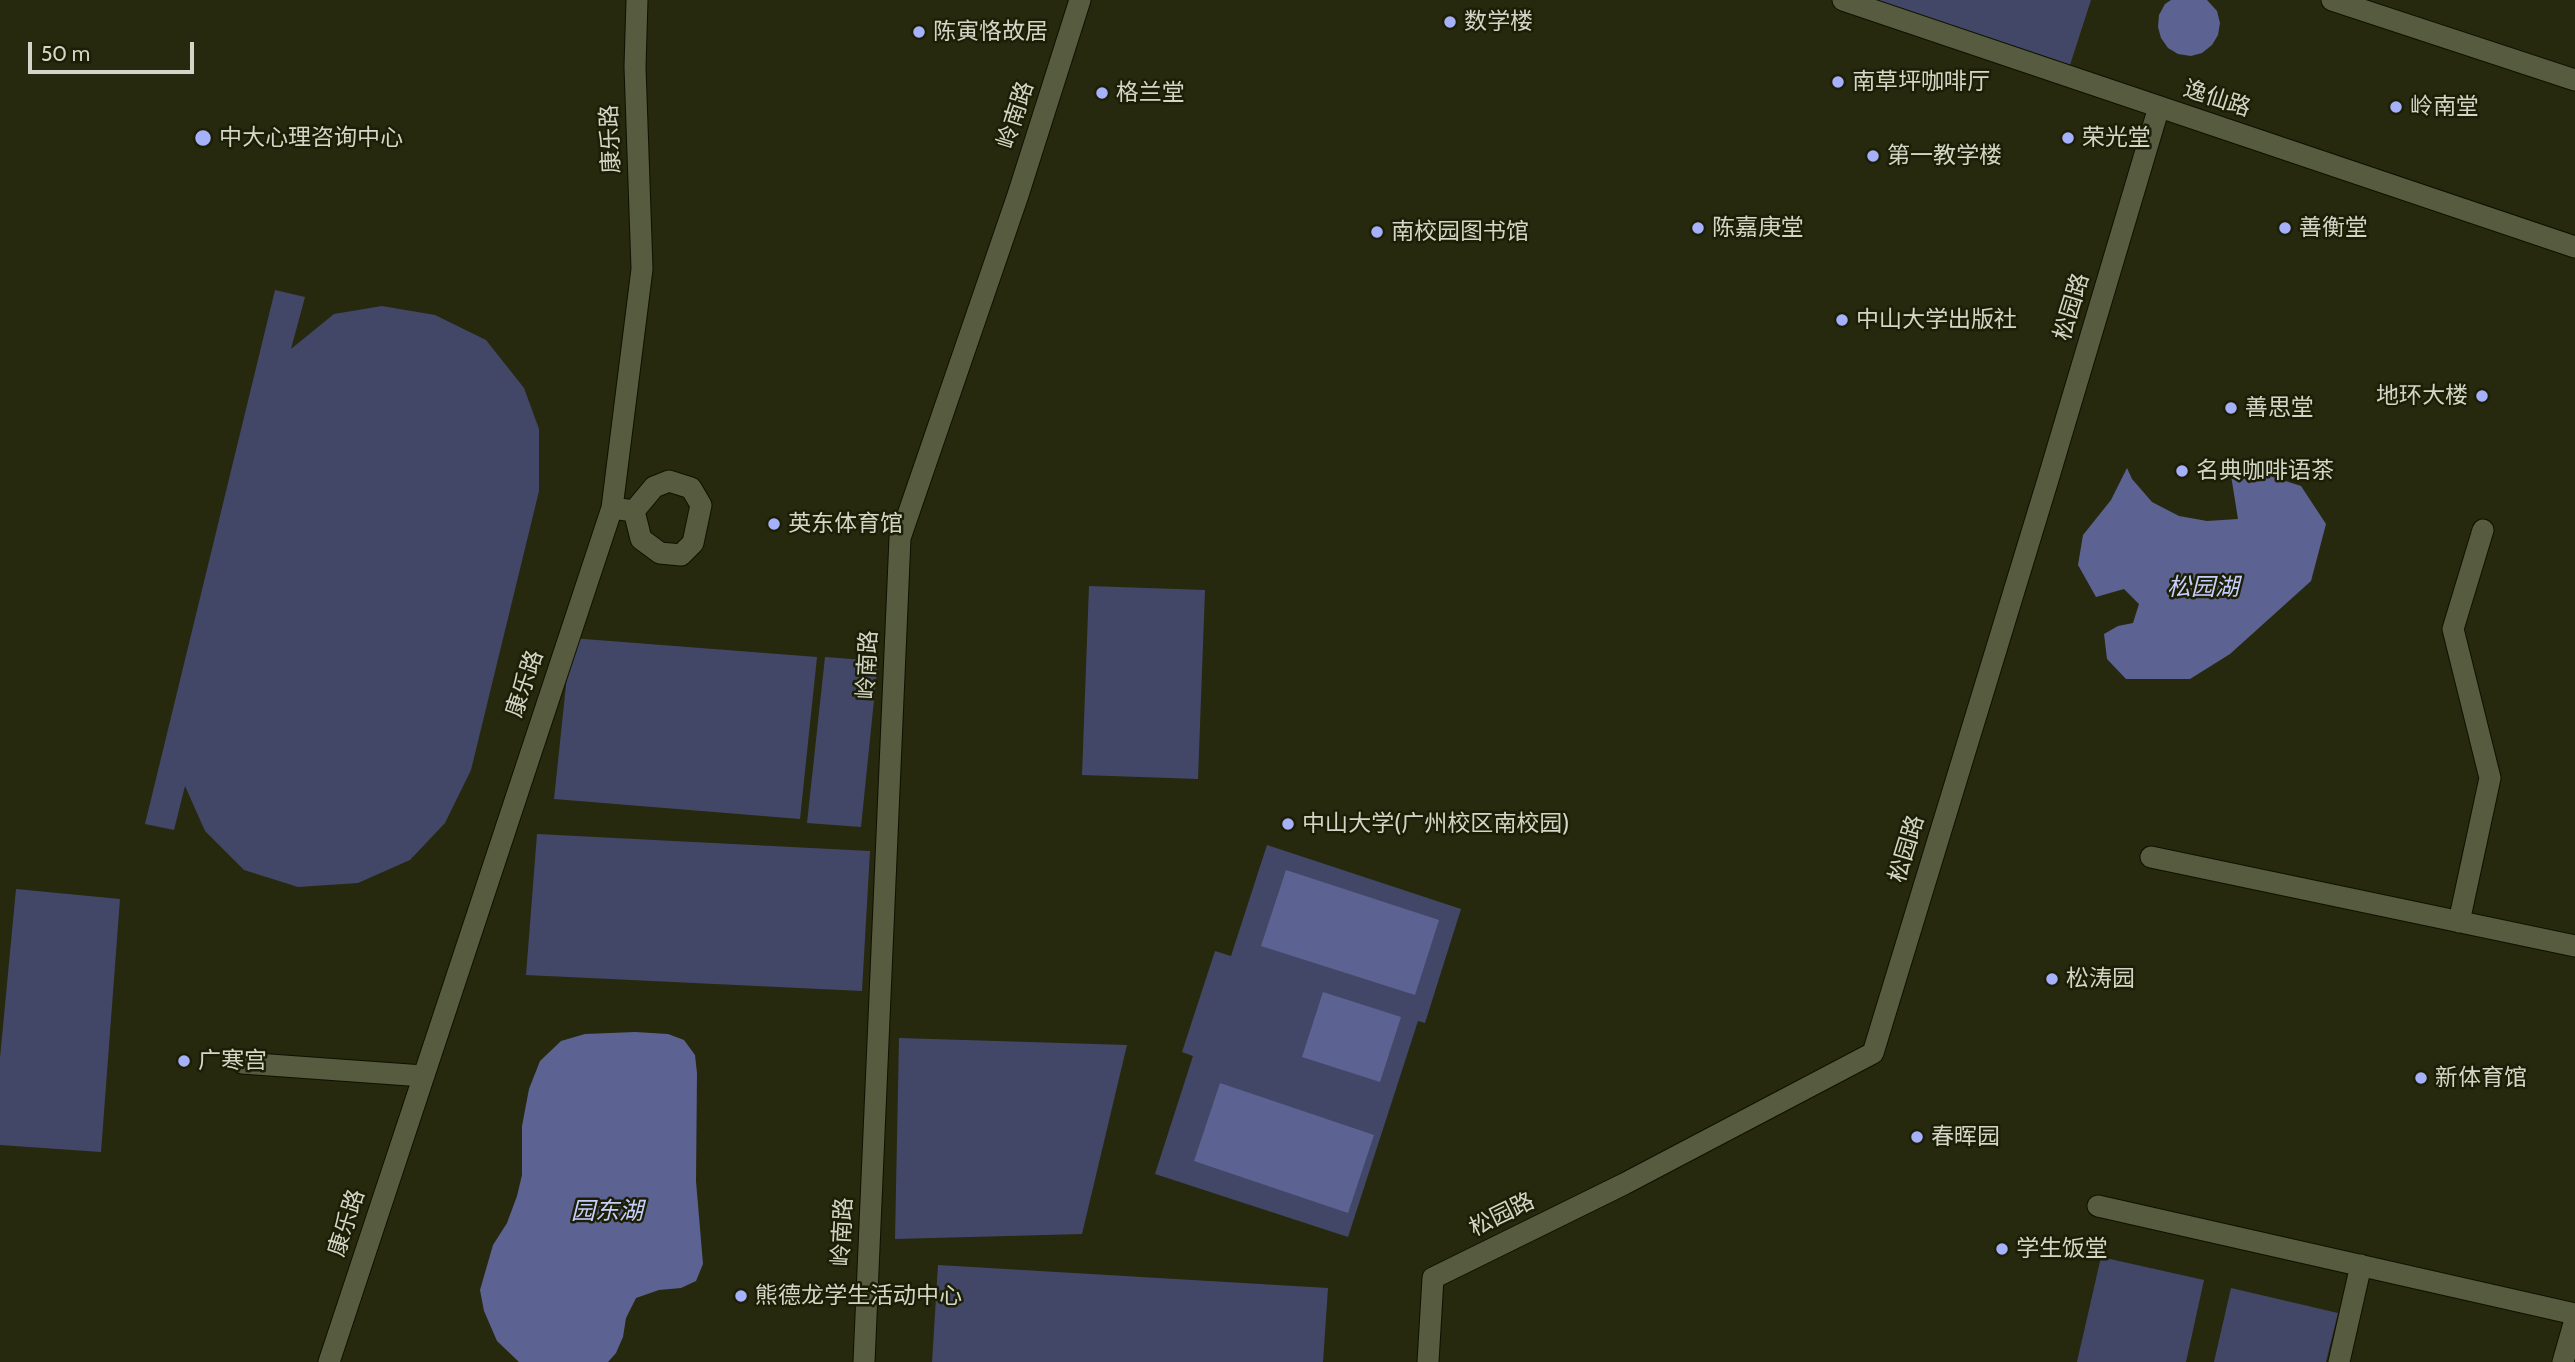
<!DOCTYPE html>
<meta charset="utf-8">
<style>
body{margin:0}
#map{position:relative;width:2575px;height:1362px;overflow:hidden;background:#26290e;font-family:Cabin,sans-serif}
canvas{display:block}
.scale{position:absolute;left:28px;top:42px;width:166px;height:32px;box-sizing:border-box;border:4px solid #d3d6c6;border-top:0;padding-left:9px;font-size:21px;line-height:24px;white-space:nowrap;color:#d3d6c6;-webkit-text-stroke:5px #1c1f05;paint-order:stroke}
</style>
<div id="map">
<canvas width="2575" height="1362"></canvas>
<div class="scale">50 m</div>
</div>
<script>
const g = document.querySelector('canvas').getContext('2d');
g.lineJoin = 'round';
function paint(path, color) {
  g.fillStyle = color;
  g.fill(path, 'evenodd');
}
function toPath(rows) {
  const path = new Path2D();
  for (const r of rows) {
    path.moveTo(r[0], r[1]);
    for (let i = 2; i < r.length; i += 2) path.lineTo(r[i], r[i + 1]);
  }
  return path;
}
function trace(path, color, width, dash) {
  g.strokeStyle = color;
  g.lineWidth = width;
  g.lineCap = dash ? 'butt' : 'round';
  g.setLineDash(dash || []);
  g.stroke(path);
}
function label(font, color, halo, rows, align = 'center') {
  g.font = font + ' Cabin,"Noto Sans SC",sans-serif';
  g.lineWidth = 5;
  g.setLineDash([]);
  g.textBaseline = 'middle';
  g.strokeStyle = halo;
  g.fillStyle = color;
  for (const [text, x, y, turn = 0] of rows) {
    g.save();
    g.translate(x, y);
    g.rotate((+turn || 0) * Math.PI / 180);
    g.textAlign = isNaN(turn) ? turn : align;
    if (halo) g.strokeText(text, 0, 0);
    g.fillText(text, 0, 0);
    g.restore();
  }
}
paint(toPath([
 [1874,0,2091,0,2070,65],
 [275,290,305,297,291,349,334,314,382,306,435,315,486,340,524,388,539,429,539,491,471,770,445,823,410,860,358,883,298,887,244,870,205,831,185,786,174,830,145,824],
 [1089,586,1205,590,1198,779,1082,775],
 [571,638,817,657,800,819,554,799],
 [825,657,878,661,861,827,807,823],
 [537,834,870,851,862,991,526,975],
 [1267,845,1461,909,1425,1023,1418,1021,1348,1237,1155,1174,1193,1056,1182,1052,1215,951,1231,956],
 [16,889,120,899,101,1152,0,1145,0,1058],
 [899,1038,1127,1045,1082,1234,895,1239],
 [2101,1257,2204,1280,2186,1362,2077,1362],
 [938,1265,1328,1288,1323,1362,932,1362],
 [2231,1288,2338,1313,2326,1362,2214,1362]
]), '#424767');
paint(toPath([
 [2171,0,2207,0,2217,11,2220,23,2218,35,2212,45,2202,53,2191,56,2178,54,2168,48,2161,38,2158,27,2159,15,2165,4],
 [2229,463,2301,486,2326,524,2311,581,2230,654,2190,679,2126,679,2107,659,2104,634,2118,626,2133,623,2139,604,2124,589,2096,597,2078,565,2083,535,2111,500,2127,468,2132,479,2152,502,2179,516,2207,521,2238,519],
 [1286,870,1439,920,1415,995,1261,946],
 [1323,992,1401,1017,1380,1082,1302,1057],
 [635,1032,668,1034,684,1040,695,1055,697,1073,696,1181,703,1264,696,1281,681,1288,659,1290,636,1298,626,1318,623,1337,616,1353,608,1362,519,1362,497,1341,484,1311,480,1290,493,1245,507,1223,517,1196,522,1175,522,1126,529,1089,540,1061,561,1041,585,1034],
 [1220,1083,1374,1135,1348,1213,1194,1161]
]), '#5c6392');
const minor = toPath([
 [1843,0,2575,247],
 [2332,0,2575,80],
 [612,508,634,511,641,539,660,553,681,555,693,543,701,505,691,488,669,481,654,487,634,511],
 [2151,857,2575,946],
 [2459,922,2490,778,2453,629,2483,530],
 [242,1063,423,1076],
 [2098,1206,2575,1314],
 [329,1362,612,508,642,269,635,67,637,0],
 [864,1362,900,538,1018,195,1080,0],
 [1428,1362,1433,1278,1624,1184,1873,1053,2047,483,2159,107],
 [2339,1362,2361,1265],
 [2563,1362,2575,1320]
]);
trace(minor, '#0f1100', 23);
trace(minor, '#575b3f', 21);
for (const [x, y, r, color] of [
 [1450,22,7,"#a6b1fc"],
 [919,32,7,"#a6b1fc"],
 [1838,82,7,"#a6b1fc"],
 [1102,93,7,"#a6b1fc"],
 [2396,107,7,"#a6b1fc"],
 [203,138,9,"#a6b1fc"],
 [2068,138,7,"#a6b1fc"],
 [1873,156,7,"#a6b1fc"],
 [1698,228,7,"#a6b1fc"],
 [2285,228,7,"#a6b1fc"],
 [1377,232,7,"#a6b1fc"],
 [1842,320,7,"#a6b1fc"],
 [2482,396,7,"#a6b1fc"],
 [2231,408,7,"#a6b1fc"],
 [2182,471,7,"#a6b1fc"],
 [774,524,7,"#a6b1fc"],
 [1288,824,7,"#a6b1fc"],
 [2052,979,7,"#a6b1fc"],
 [184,1061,7,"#a6b1fc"],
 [2421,1078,7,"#a6b1fc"],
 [1917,1137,7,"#a6b1fc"],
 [2002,1249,7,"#a6b1fc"],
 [741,1296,7,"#a6b1fc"]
]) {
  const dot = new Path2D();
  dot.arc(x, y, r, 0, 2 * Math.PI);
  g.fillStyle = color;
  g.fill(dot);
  trace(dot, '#1c1f05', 2.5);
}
label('23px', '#d3d6c6', '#1c1f05', [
 ["数学楼",1464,22],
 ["陈寅恪故居",933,32],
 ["南草坪咖啡厅",1852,82],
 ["格兰堂",1116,93],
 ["岭南堂",2410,107],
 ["中大心理咨询中心",219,138],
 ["荣光堂",2082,138],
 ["第一教学楼",1887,156],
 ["陈嘉庚堂",1712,228],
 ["善衡堂",2299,228],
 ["南校园图书馆",1391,232],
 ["中山大学出版社",1856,320],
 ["地环大楼",2468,396,"right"],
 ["善思堂",2245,408],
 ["名典咖啡语茶",2196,471],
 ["英东体育馆",788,524],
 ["中山大学(广州校区南校园)",1302,824],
 ["松涛园",2066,979],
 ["广寒宫",198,1061],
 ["新体育馆",2435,1078],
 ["春晖园",1931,1137],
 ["学生饭堂",2016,1249],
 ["熊德龙学生活动中心",755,1296]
], 'left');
label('23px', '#d3d6c6', '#1c1f05', [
 ["逸仙路",2217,99,18],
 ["岭南路",1016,115,-72],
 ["康乐路",611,139,-92],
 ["松园路",2072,307,-73],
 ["岭南路",868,665,-87],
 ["康乐路",525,684,-71],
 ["松园路",1907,849,-73],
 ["松园路",1502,1215,-26],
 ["康乐路",347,1223,-72],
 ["岭南路",843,1232,-87]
]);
label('italic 24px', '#c7cffc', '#1c1f05', [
 ["松园湖",2203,588],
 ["园东湖",607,1212]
]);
</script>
